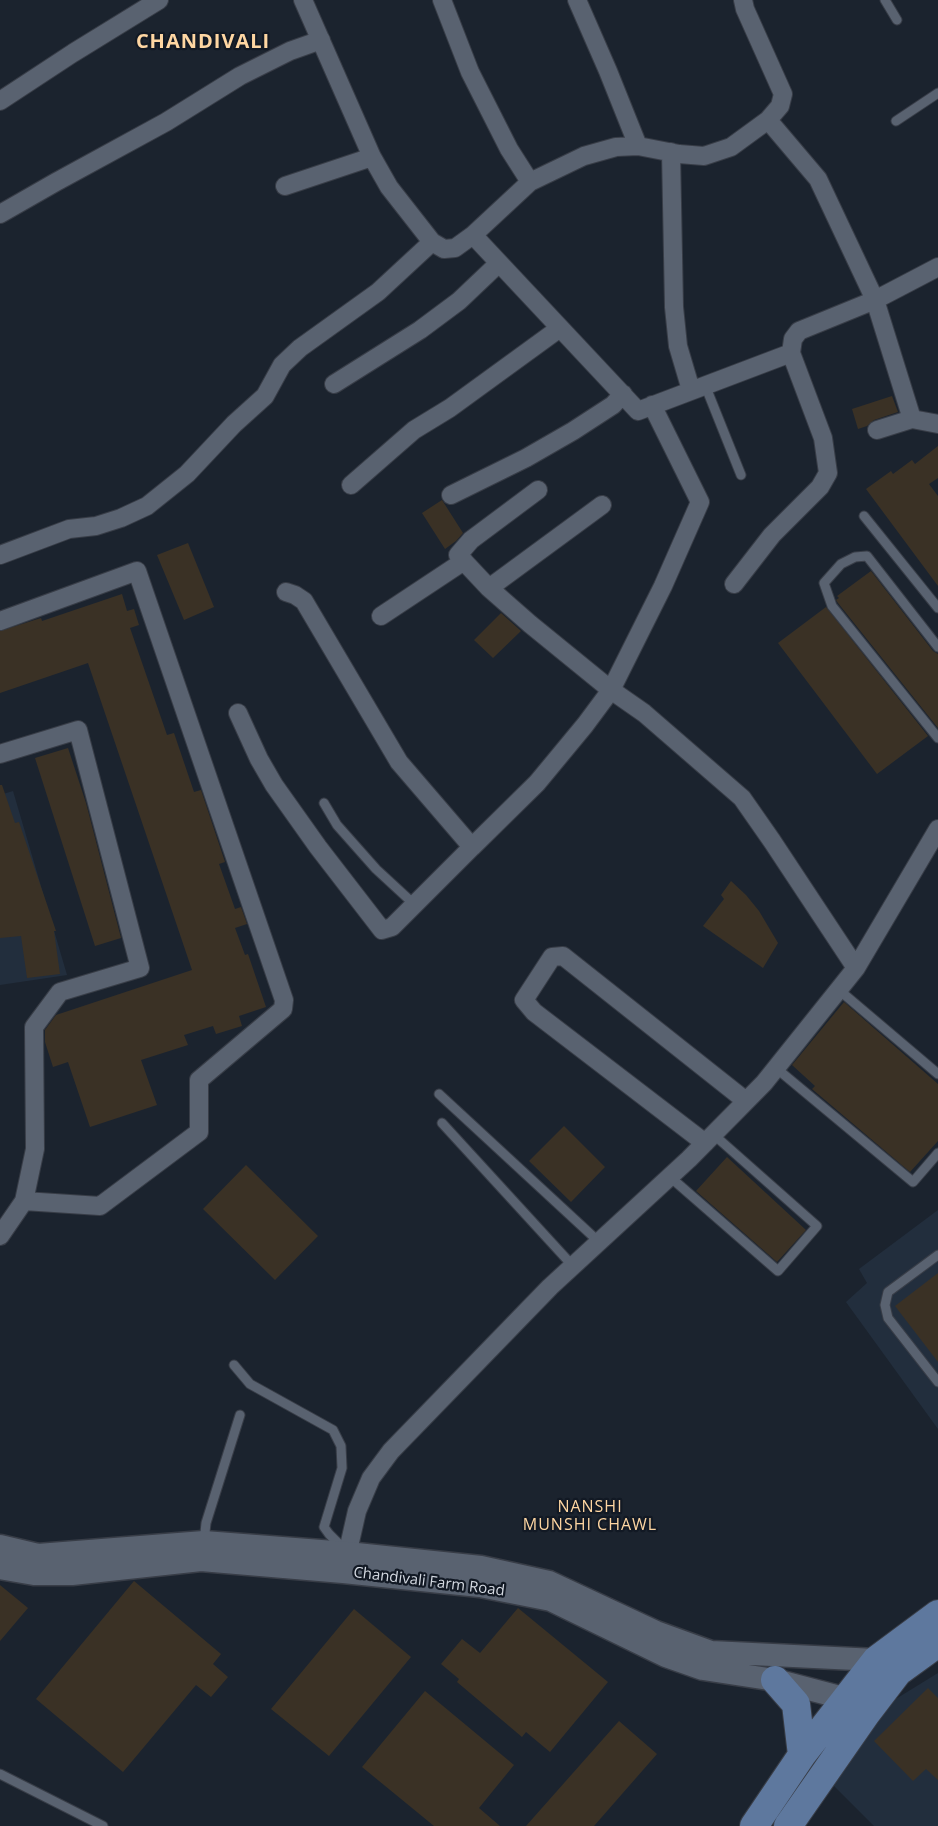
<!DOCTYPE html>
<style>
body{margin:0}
canvas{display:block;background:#1b232e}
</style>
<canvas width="938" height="1826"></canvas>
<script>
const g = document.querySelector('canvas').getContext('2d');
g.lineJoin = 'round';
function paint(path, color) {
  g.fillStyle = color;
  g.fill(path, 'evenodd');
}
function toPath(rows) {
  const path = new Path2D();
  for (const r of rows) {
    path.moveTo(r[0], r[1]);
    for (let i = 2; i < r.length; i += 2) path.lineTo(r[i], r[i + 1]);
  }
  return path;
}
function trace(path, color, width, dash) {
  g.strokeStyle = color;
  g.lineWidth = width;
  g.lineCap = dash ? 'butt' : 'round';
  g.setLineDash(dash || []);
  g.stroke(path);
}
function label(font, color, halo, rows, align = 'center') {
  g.font = font + ' "Open Sans",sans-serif';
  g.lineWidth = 4.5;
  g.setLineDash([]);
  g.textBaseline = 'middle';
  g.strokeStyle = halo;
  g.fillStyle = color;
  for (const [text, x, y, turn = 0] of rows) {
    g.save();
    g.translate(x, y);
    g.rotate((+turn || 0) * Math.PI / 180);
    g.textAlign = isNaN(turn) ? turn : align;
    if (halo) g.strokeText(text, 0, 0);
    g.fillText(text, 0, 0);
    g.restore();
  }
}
paint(toPath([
 [13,791,67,975,0,985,0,795],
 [938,1210,938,1429,846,1302,867,1283,859,1269],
 [938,1673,938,1826,874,1826,830,1782,886,1705]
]), '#222e3d');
paint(toPath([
 [892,396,898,412,874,420,867,426,858,429,852,409],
 [938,446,938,478,929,484,938,496,938,586,866,489,891,471,893,474,912,460,915,464],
 [442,500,463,533,456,541,445,549,422,513],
 [188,543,214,607,184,620,157,555],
 [871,571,933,651,938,654,938,728,838,603,836,600,839,598,837,596],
 [122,594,127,611,134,609,139,625,130,628,167,735,174,733,194,792,201,790,225,862,219,864,235,909,241,907,247,924,235,928,245,955,248,954,266,1007,239,1016,242,1026,216,1034,213,1026,184,1035,188,1045,141,1060,157,1105,90,1127,68,1062,53,1067,45,1042,45,1030,56,1015,192,970,88,663,0,693,0,631,41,618,42,621],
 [826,607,928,736,877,774,778,643],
 [501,613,521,631,493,658,474,640],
 [68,748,86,803,121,938,95,946,35,758],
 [0,785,2,785,15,823,19,822,56,931,54,931,60,974,27,978,21,936,0,938],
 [731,881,746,895,759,911,778,943,763,968,703,926,724,899,721,895],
 [844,1002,938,1084,938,1141,910,1172,812,1089,815,1086,792,1065],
 [564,1126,605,1167,571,1202,529,1161],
 [727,1157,806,1230,777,1262,696,1191],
 [246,1165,318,1236,275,1280,203,1209],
 [938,1273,938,1362,895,1306],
 [134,1581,221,1654,213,1664,228,1677,211,1697,196,1685,123,1772,36,1699],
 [0,1585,28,1608,0,1641],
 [518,1608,608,1682,550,1752,526,1732,522,1737,457,1682,459,1679,441,1664,462,1639,480,1653],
 [354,1609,411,1657,329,1756,271,1709],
 [928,1688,938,1698,938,1780,926,1769,913,1781,874,1741],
 [425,1691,514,1765,479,1808,500,1826,434,1826,362,1767],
 [619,1721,657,1754,594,1826,526,1826]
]), '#3a3125');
const service = toPath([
 [885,0,897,20],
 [896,121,938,93],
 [705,385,741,475],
 [864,516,938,608],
 [938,647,867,556,855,557,841,564,824,583,832,606,938,738],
 [324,803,337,825,376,869,415,905],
 [839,990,938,1074],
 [776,1068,913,1182,938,1153],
 [439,1094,598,1241],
 [442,1123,572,1265],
 [669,1176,778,1271,817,1226,713,1134],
 [938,1255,888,1292,885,1305,888,1318,938,1382],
 [234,1365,250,1384,333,1430,341,1446,342,1468,324,1527,329,1534,344,1549],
 [204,1542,206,1523,240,1415],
 [0,1774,103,1826]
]);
const minor = toPath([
 [303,0,372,157,389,187,432,242,444,249,455,248,473,235,530,182,584,156,616,147,638,146,679,154,704,156,731,147,768,120,780,106,783,94,745,9,743,0],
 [442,0,470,72,509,149,530,182],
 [577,0,608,71,638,146],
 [0,101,73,53,159,0],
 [768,120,818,179,875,300,912,419],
 [671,152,674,307,678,346,691,390],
 [285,186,372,157],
 [0,214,56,182,166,122,240,76,290,51,321,40],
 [473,235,638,411,791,353,793,339,799,331,875,300,938,267],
 [334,384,420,330,459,301,499,263],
 [877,430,912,419,938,424],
 [351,485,414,430,450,408,560,328],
 [538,490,471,540,458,555,489,588,530,624,611,690,644,713,742,798,772,841,856,968],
 [451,495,526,458,573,431,613,405,623,394],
 [0,555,69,529,96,526,121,518,147,506,187,474,234,424,265,396,282,365,300,348,378,292,432,242],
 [734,584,772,535,820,487,828,473,823,438,791,353],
 [489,588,602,505],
 [286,592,295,595,304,601,399,762,472,847,537,783,585,725,611,690,663,586,700,502,652,405],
 [381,616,464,561],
 [0,621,137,571,284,1000,283,1009,199,1080,199,1132,100,1206,24,1201],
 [238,713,259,759,274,785,318,847,382,930,392,927,472,847],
 [0,754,78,730,140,968,60,992,34,1027,35,1149,24,1201,0,1236],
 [705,1143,534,1012,524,1000,552,957,563,956,746,1101],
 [345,1564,357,1511,371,1478,391,1451,550,1287,689,1159,764,1083,856,968,938,829]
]);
const tertiary = toPath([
 [0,1546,38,1555,204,1542,347,1553,481,1567,549,1582,656,1632,711,1652,876,1660,888,1667],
 [0,1568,34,1574,72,1574,201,1560,343,1572,480,1586,551,1600,666,1656,703,1669,775,1680,847,1699,857,1707]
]);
const primary = toPath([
 [775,1680,796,1704,802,1755],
 [754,1826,802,1755,876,1660,938,1614],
 [788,1826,866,1714,898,1672,938,1643]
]);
trace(service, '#383d47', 11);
trace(minor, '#383d47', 20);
trace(tertiary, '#383d47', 25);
trace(primary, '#383d47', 30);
trace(service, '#596270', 9);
trace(minor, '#596270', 18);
trace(tertiary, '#596270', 22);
trace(primary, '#5e789e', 28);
label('15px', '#d5dae2', '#121924', [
 ["Chandivali Farm Road",429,1582,7]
]);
g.letterSpacing = '1px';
label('16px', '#fed6a2', '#121924', [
 ["NANSHI",590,1507],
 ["MUNSHI CHAWL",590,1525]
]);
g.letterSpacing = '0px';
g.letterSpacing = '1px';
label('bold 20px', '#fed6a2', '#121924', [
 ["CHANDIVALI",203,42]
]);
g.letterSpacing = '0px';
</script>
